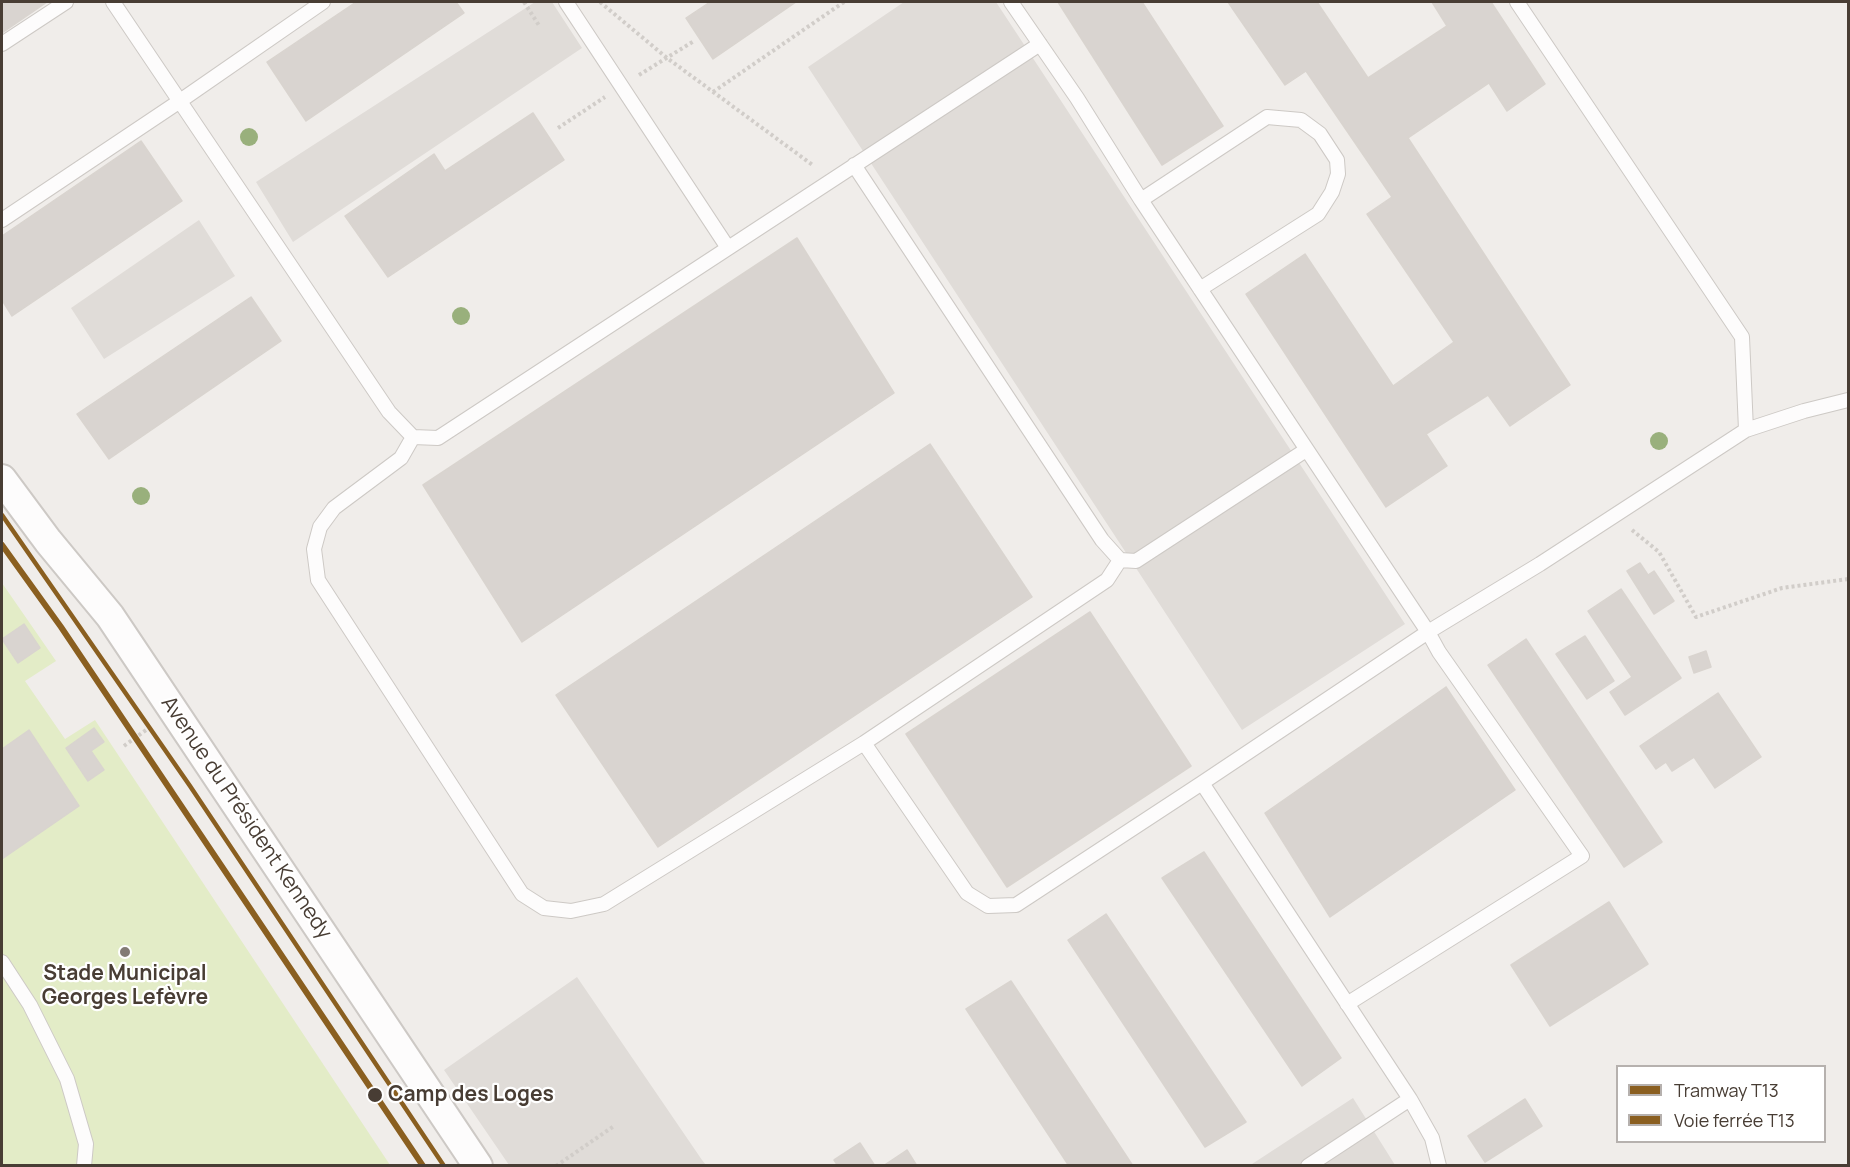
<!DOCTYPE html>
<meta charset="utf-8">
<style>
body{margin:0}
#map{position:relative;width:1850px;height:1167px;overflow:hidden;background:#f0edea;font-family:Manrope,sans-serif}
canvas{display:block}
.frame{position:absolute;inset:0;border:3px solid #483d34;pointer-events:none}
.legend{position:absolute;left:1616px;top:1065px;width:210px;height:78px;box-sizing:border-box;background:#fff;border:2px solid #b6b1ae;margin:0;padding:8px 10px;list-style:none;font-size:18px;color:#483d34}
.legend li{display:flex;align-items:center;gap:12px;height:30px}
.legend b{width:30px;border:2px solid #b6b1ae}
</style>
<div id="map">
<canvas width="1850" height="1167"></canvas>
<div class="frame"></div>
<ul class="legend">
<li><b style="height:8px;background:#8a5f20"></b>Tramway T13</li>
<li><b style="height:8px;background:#8a5f20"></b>Voie ferrée T13</li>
</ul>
</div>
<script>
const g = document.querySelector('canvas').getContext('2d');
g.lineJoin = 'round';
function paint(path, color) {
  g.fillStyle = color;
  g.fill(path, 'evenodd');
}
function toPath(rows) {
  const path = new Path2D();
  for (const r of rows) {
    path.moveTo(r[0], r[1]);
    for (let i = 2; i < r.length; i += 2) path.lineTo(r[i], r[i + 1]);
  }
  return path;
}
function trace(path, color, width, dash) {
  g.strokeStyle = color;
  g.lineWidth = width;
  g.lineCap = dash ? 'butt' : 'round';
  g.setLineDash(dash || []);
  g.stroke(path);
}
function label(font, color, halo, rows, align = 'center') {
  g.font = font + ' Manrope,sans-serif';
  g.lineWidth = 4.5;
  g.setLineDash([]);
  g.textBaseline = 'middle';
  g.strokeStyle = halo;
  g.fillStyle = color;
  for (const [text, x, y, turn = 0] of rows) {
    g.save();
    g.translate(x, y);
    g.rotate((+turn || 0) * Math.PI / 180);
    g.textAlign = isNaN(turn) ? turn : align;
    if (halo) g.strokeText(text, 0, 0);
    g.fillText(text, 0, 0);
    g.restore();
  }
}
paint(toPath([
 [2,583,56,661,25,681,65,739,95,720,390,1165,2,1165]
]), '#e3ecc7');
paint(toPath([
 [535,2,552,2,582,48,293,242,256,182],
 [904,2,996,2,1405,624,1242,730,808,67],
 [199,220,235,276,104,359,71,308],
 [577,977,702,1160,706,1165,509,1165,444,1070],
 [1353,1098,1395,1165,1249,1166]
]), '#e0dcd8');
const building = toPath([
 [2,2,47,2,2,33,2,2],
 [356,2,456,2,464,13,306,121,267,62,356,2],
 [710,2,796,2,713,59,686,18,710,2],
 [1058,2,1142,2,1223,126,1162,165,1058,2],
 [1228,2,1317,2,1368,78,1447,26,1432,2,1491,2,1545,84,1507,111,1489,83,1408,138,1570,385,1510,426,1488,395,1426,434,1447,466,1386,507,1246,294,1305,254,1393,386,1454,342,1367,214,1392,197,1306,71,1285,85,1228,2],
 [533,113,564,160,388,277,345,216,434,154,445,171,533,113],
 [141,141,182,201,12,316,2,300,2,236,141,141],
 [797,238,894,393,522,642,423,485,797,238],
 [251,297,281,341,109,459,77,414,251,297],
 [930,444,1032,597,658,847,556,695,930,444],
 [1640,563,1648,575,1654,571,1674,601,1654,614,1627,571,1640,563],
 [1621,589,1681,678,1625,715,1610,692,1632,677,1588,611,1621,589],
 [1090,612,1191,766,1007,887,906,734,1090,612],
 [24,624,40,648,18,663,2,639,24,624],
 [1585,636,1614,681,1587,699,1556,654,1585,636],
 [1526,639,1662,842,1624,867,1488,665,1526,639],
 [1706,651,1711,667,1694,673,1689,657,1706,651],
 [1446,687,1515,790,1330,917,1265,813,1446,687],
 [1718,693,1761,757,1715,788,1694,757,1672,771,1666,762,1656,769,1640,746,1718,693],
 [94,728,104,742,91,751,104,770,88,781,66,748,94,728],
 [29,730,79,806,2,859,2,749,29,730],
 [1204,852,1341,1058,1302,1086,1162,878,1204,852],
 [1609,902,1648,964,1550,1026,1511,965,1609,902],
 [1106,914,1246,1122,1205,1147,1068,940,1106,914],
 [1011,981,1133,1166,1069,1166,966,1009,1011,981],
 [1525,1099,1542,1126,1485,1162,1468,1136,1525,1099],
 [860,1143,875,1166,838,1166,834,1160,860,1143],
 [907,1150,917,1166,883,1166,907,1150]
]);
paint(building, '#d9d4d0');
trace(building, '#d9d4cf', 1.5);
const lane = toPath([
 [113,2,389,412,413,437,438,438,1040,44],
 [566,2,728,248],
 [1011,2,1077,98,1141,200,1428,632,1439,652,1582,856,1347,1004],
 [1517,2,1742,337,1746,430],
 [2,44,66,2],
 [854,165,1102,540,1120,560,1136,561,1306,450],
 [1141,200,1267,117,1301,120,1320,134,1337,160,1338,174,1332,192,1318,214,1200,289],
 [2,220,180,101,323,2],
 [413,437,401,458,334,508,320,527,314,549,318,580,522,894,544,908,571,911,604,904,864,743,1107,580,1120,560],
 [864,743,967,893,988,906,1016,905,1202,783,1428,632,1540,564,1746,430,1804,411,1848,400],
 [1202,783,1410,1099],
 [2,962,30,1005,67,1079,86,1144,84,1166],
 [1308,1166,1410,1099,1432,1138,1439,1166]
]);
const street = toPath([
 [2,479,48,541,110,616,478,1166]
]);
trace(lane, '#cdc9c5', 16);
trace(street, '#cdc9c5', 32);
trace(toPath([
 [524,2,540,27],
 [600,2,667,58,814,166],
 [639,75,694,41],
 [713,92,844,2],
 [558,128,605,97],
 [1632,530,1659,552,1696,617,1782,588,1848,579],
 [124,746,149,728],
 [556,1166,614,1126]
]), '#d1cdc9', 4, [3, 3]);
trace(lane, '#fdfcfc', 14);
trace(street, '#fdfcfc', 28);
trace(toPath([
 [2,545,61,627,423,1166]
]), '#8a5f20', 6);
trace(toPath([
 [2,515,190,786,444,1166]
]), '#8a5f20', 4.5);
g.fillStyle = '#99b07c';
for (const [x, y] of [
 [249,137],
 [461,316],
 [1659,441],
 [141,496]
]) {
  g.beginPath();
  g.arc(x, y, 9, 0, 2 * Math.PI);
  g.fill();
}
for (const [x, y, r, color] of [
 [125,952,6,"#837b74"],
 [375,1095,8,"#483d34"]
]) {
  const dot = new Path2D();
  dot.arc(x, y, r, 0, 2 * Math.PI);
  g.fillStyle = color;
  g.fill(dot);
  trace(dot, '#fff', 2);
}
label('21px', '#483d34', '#fff', [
 ["Avenue du Président Kennedy",246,818,56]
]);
label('bold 21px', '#483d34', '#fff', [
 ["Stade Municipal",125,974],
 ["Georges Lefèvre",125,998]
]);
label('bold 21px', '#483d34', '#fff', [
 ["Camp des Loges",388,1095]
], 'left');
</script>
